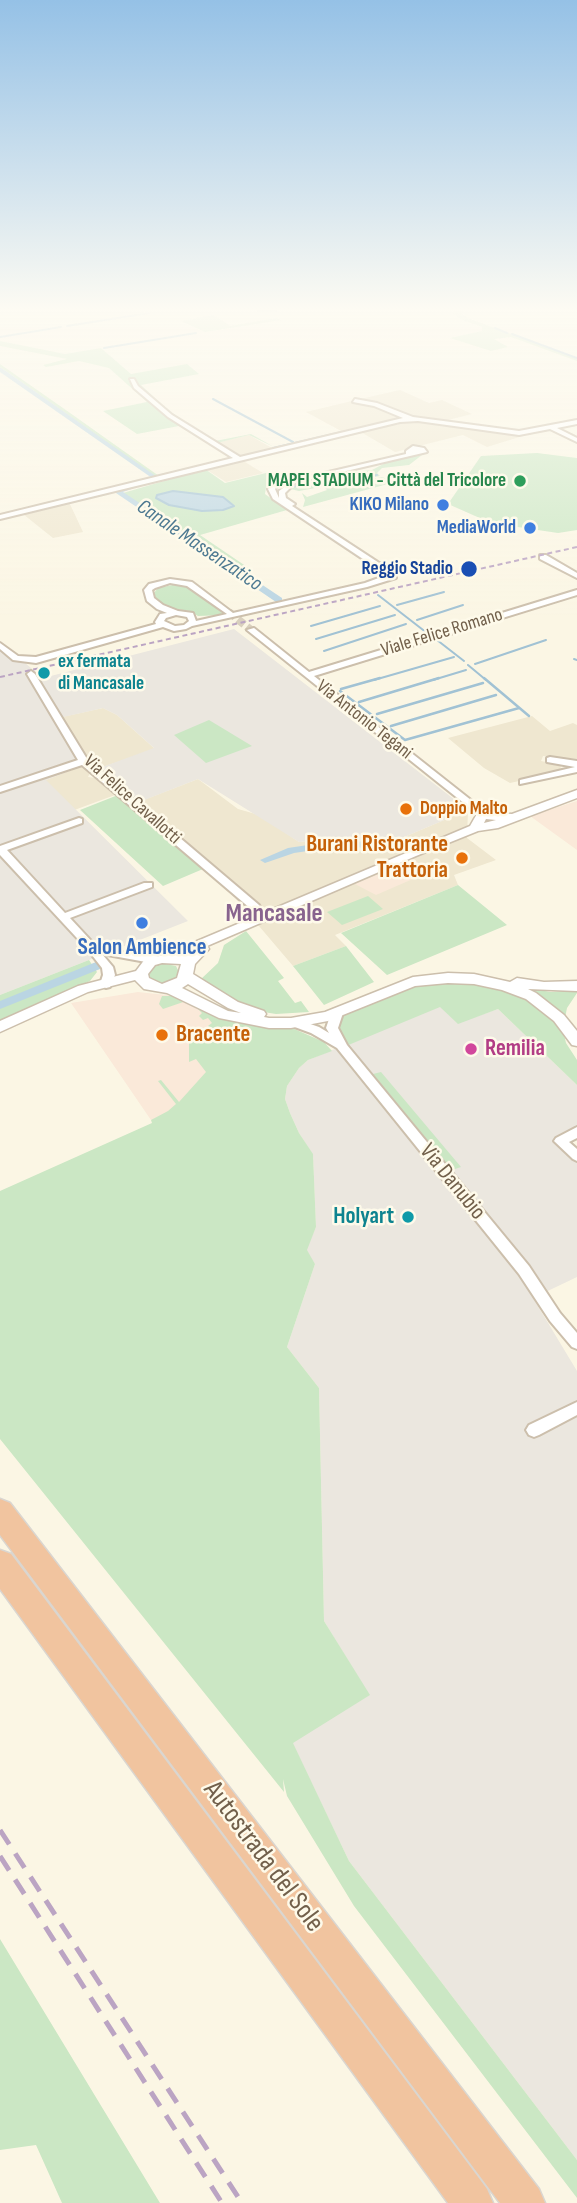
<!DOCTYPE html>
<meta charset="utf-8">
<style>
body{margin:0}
canvas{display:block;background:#fbf6e4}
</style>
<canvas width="577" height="2203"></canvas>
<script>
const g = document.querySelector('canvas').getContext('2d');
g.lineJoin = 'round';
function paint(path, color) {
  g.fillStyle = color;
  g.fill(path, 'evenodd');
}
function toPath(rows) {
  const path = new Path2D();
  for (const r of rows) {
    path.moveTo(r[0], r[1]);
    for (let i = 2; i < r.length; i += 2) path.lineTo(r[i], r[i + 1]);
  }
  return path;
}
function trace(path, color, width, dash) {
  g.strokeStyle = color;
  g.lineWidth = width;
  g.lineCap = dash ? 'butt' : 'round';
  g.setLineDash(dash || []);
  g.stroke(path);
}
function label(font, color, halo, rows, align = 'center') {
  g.font = font + ' "Sofia Sans Condensed",sans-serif';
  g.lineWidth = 5;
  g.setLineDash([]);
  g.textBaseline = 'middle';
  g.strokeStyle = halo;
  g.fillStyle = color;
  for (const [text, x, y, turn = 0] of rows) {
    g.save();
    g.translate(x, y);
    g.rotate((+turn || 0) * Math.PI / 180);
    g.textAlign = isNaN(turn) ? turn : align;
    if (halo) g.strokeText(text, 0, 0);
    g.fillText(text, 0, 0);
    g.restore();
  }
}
paint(toPath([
 [400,390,429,403,442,400,472,414,440,422,412,417,356,400],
 [352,401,367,404,406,418,343,432,306,412],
 [417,421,440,426,526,435,487,447,463,435,395,452,359,431],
 [249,435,272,448,239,456,216,443],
 [240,459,263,473,226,482,204,468],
 [69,502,83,532,53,538,23,514],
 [103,708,117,715,155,749,97,769,86,760,62,717],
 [532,716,550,731,573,723,577,725,577,759,543,756,541,761,561,765,560,772,510,783,484,768,448,738],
 [82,766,90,773,88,777,96,778,115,795,69,812,38,783],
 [198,779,238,809,259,815,299,842,337,838,385,845,468,810,467,838,496,860,454,875,458,885,335,935,346,946,293,966,196,852,136,803]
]), '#efe7d0');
paint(toPath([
 [577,801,577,850,530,816],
 [414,859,429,872,376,895,355,884],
 [138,992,175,996,223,1019,220,1061,177,1112,153,1123,71,1003]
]), '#fae9d9');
paint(toPath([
 [234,629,468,810,385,845,337,838,299,842,198,779,134,804,97,769,154,748,117,715,103,708,59,718,87,764,46,780,188,921,0,995,0,642,43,678],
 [440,1006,458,1023,498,1009,577,1085,577,1132,561,1141,577,1156,577,1277,533,1298,577,1371,577,2160,349,1861,292,1742,369,1695,324,1621,319,1388,287,1347,315,1264,306,1250,316,1227,313,1155,299,1133,290,1113,285,1099,287,1086,299,1068,308,1060]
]), '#ebe7df');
paint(toPath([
 [454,311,463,311,462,314,470,319,577,358,577,361,511,337,494,339,508,347,491,351,450,338,482,331,482,327,460,319,452,313],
 [214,315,230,326,276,318,281,320,205,332,181,321],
 [0,341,65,354,101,348,131,374,187,364,199,374,141,385,169,411,215,441,251,434,274,447,249,435,217,443,239,456,231,458,179,426,137,434,103,411,147,402,109,368,79,361,46,367,43,365,67,359,0,346],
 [0,364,63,408,159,476,154,476,0,367],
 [537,453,577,458,577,530,558,533,491,523,448,504,481,456],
 [422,455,409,465,382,468,377,473,380,476,299,491,286,488,296,483,320,480,341,473,372,470,391,460],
 [205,469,225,483,270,472,272,475,272,482,266,487,265,494,287,510,200,535,253,571,245,574,123,493],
 [382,477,395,482,303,507,305,500,302,493,307,497,327,490,325,488],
 [177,584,191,589,225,615,198,616,190,611,168,608,155,597,153,594,158,588],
 [209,720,252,746,206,763,174,735],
 [118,795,203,869,163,886,80,810],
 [458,885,507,925,387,975,341,933],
 [368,896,383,909,342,925,327,912],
 [246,931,284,978,278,981,295,1003,301,1001,309,1012,276,1014,257,1011,238,1004,200,980,218,963,224,945],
 [346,946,374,982,324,1005,293,966],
 [89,960,97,972,90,981,0,1021,0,995],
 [161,963,176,966,181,976,162,986,148,980,147,969],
 [448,980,491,985,529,999,547,1012,563,1030,566,1043,577,1060,577,1085,498,1009,458,1024,440,1007,346,1046,338,1035,336,1021,344,1015,403,988],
 [520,987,551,992,577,990,577,993,567,1008,565,1018,549,1003],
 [162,996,184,996,210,1013,227,1020,292,1028,324,1042,332,1051,308,1060,299,1068,287,1086,285,1099,290,1113,299,1133,313,1154,316,1227,307,1250,315,1264,287,1347,319,1388,324,1621,370,1695,293,1743,349,1861,577,2160,577,2198,354,1906,287,1796,283,1779,284,1792,0,1439,0,1191,152,1123,151,1120,168,1111,176,1104,158,1081,161,1080,179,1102,206,1072,196,1059,189,1062,189,1039,211,1029,208,1026,212,1023,208,1018,203,1020,199,1016,202,1013,189,1000,163,1009,159,1004],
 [381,1072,461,1167,452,1170,373,1074],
 [0,1939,160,2203,62,2203,36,2145,0,2150]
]), '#cbe7c4');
const water = toPath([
 [173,491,223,497,234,506,223,510,202,511,169,505,156,498,157,495,173,491]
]);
paint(water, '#bad5e3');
trace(water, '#a1c2d4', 2);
trace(toPath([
 [258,311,276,311],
 [67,326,149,313],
 [495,328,507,333],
 [512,334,577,358],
 [0,337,61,327],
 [104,348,196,333],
 [145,392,165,409],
 [213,399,293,442],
 [273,448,342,432],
 [197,467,223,460],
 [289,487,377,475],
 [378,595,427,633],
 [397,605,444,592],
 [417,620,463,605],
 [311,626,380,606],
 [316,639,395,615],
 [437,640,464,661],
 [324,651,406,624],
 [574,659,577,660],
 [475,664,546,640],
 [468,665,486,680],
 [374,680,454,657],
 [433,680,466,670]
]), '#a1c2d4', 2);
trace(toPath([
 [484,678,529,716],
 [341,689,380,678],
 [340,691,405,740,519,708],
 [359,702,439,678],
 [377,714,483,683],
 [391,726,496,695]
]), '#a1c2d4', 2.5);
paint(toPath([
 [0,367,160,479,123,492,282,598,282,602,276,602,116,493,116,491,152,478,0,372,0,367],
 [335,841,385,842,390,845,385,848,335,847,294,853,265,863,260,860,288,848,335,841],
 [96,962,100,963,102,966,100,969,0,1009,0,1001,96,962]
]), '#bad5e3');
trace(toPath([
 [229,612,251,630]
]), '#d9d0be', 8, [8, 3.5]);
const minor = toPath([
 [130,379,134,379,138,386,172,415,240,457,403,418,374,406,353,402,355,399,377,403,413,417,519,431,577,420,577,424,557,428,577,438,577,442,550,429,519,435,418,421,400,422,0,519,0,515,233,458,168,417,134,388,130,379],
 [413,446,424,448,427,452,295,483,285,493,286,498,295,504,292,506,396,574,396,578,367,587,192,626,186,629,174,631,163,627,36,663,13,660,0,649,0,643,18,656,36,657,156,624,155,622,160,614,167,613,157,609,147,601,144,590,149,584,170,579,192,582,233,613,365,583,387,575,273,499,268,489,276,480,280,480,281,481,275,489,279,498,279,491,294,480,406,454,406,451,413,446],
 [170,583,187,586,227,614,196,621,193,613,178,611,163,605,154,598,152,590,155,588,170,583],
 [176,615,187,617,189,621,184,625,175,626,164,621,166,618,176,615],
 [540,555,546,555,577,573,577,578,540,559,540,555],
 [577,590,577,595,314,676,481,808,491,812,493,814,488,817,475,812,247,630,254,628,309,672,577,590],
 [31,671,35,674,87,759,259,905,260,907,259,909,251,909,82,765,0,792,0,786,78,760,27,674,31,671],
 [550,757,577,761,577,772,520,784,520,780,575,767,547,762,547,758,550,757],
 [79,818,82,819,82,823,7,850,65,913,144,883,152,883,152,887,70,918,95,945,126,953,157,956,163,960,157,964,102,954,113,967,115,975,110,987,106,988,100,984,103,975,102,968,88,950,0,855,0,846,79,818],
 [337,1009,343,1013,338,1028,347,1045,529,1266,560,1313,577,1333,577,1349,572,1347,550,1321,519,1274,337,1048,311,1033,292,1026,290,1023,296,1019,319,1027,329,1033,326,1028,331,1013,337,1009],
 [577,1127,577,1138,569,1142,577,1149,577,1161,573,1159,554,1141,556,1138,577,1127],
 [577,1402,577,1415,539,1435,534,1437,529,1435,526,1430,529,1425,577,1402]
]);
const tertiary = toPath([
 [577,790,577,798,498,828,478,831,416,856,207,946,209,949,195,964,193,974,238,1002,264,1011,266,1014,264,1017,269,1018,291,1018,325,1012,413,977,448,973,474,974,510,982,517,978,544,982,577,981,577,991,528,989,536,993,564,1015,577,1031,577,1046,572,1045,554,1021,526,999,502,990,474,984,448,983,415,986,328,1021,291,1028,269,1028,219,1018,167,993,144,989,135,980,88,992,0,1032,0,1021,78,986,136,971,145,959,164,955,470,826,478,812,512,814,577,790],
 [486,819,496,820,484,823,486,819],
 [162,963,181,964,177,978,162,984,149,978,148,974,155,965,162,963],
 [188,984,228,1008,241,1013,228,1011,182,988,188,984]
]);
const motorway = toPath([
 [0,1499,10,1503,539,2189,545,2203,500,2203,0,1535,0,1499],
 [0,1550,11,1554,487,2189,493,2203,448,2203,0,1589,0,1550]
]);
trace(minor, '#ccbfac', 4);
trace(tertiary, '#ccbfac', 3);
trace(motorway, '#dad6d0', 3);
paint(minor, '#fff');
paint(tertiary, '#fff');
paint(motorway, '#f1c49f');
trace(toPath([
 [0,677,577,547]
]), '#bba4c3', 2, [5, 3.5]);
trace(toPath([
 [0,1830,242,2203],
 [0,1856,222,2203]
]), '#bba4c3', 5, [17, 11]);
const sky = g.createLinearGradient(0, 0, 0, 619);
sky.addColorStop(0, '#95c1e6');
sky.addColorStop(0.5, '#fdfbf3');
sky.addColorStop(1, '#fdfbf300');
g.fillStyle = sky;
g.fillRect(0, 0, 577, 619);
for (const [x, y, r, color] of [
 [520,481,7,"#2e9e5b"],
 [443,505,7,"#3f7fe0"],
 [530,528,7,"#3f7fe0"],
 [469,569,9,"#1a4fb4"],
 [44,673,7,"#0f9aa8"],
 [406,809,7,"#e8710a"],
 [462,858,7,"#e8710a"],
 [142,923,7,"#3f7fe0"],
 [162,1035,7,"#e8710a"],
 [471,1049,7,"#d1479c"],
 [408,1217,7,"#0f9aa8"]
]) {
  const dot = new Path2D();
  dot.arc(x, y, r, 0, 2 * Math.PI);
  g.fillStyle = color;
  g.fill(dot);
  trace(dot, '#fefaea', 2.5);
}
label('bold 19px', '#27864d', '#fefaea', [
 ["MAPEI STADIUM - Città del Tricolore",506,481]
], 'right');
label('bold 19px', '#366cbe', '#fefaea', [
 ["KIKO Milano",429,505],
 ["MediaWorld",516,528]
], 'right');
label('bold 19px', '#164399', '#fefaea', [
 ["Reggio Stadio",453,569]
], 'right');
label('19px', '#72604b', '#fefaea', [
 ["Viale Felice Romano",442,633,-17],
 ["Via Antonio Tegani",364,720,38],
 ["Via Felice Cavallotti",132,800,42]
]);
label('bold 19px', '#0d838f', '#fefaea', [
 ["ex fermata",58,662],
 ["di Mancasale",58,684]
], 'left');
label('bold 19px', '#c56008', '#fefaea', [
 ["Doppio Malto",420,809]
], 'left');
label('italic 21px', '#4d7991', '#fefaea', [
 ["Canale Massenzatico",199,546,34]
]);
label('bold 23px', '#c56008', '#fefaea', [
 ["Burani Ristorante",448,845],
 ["Trattoria",448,871],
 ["Bracente",176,1035,"left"]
], 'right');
label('bold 23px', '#366cbe', '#fefaea', [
 ["Salon Ambience",142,948]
]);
label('bold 23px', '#b23c85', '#fefaea', [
 ["Remilia",485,1049]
], 'left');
label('23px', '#72604b', '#fefaea', [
 ["Via Danubio",452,1182,51]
]);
label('bold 23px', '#0d838f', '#fefaea', [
 ["Holyart",394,1217]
], 'right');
label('bold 26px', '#88638e', '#fefaea', [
 ["Mancasale",274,914]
]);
label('28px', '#72604b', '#fefaea', [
 ["Autostrada del Sole",263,1857,53]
]);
</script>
